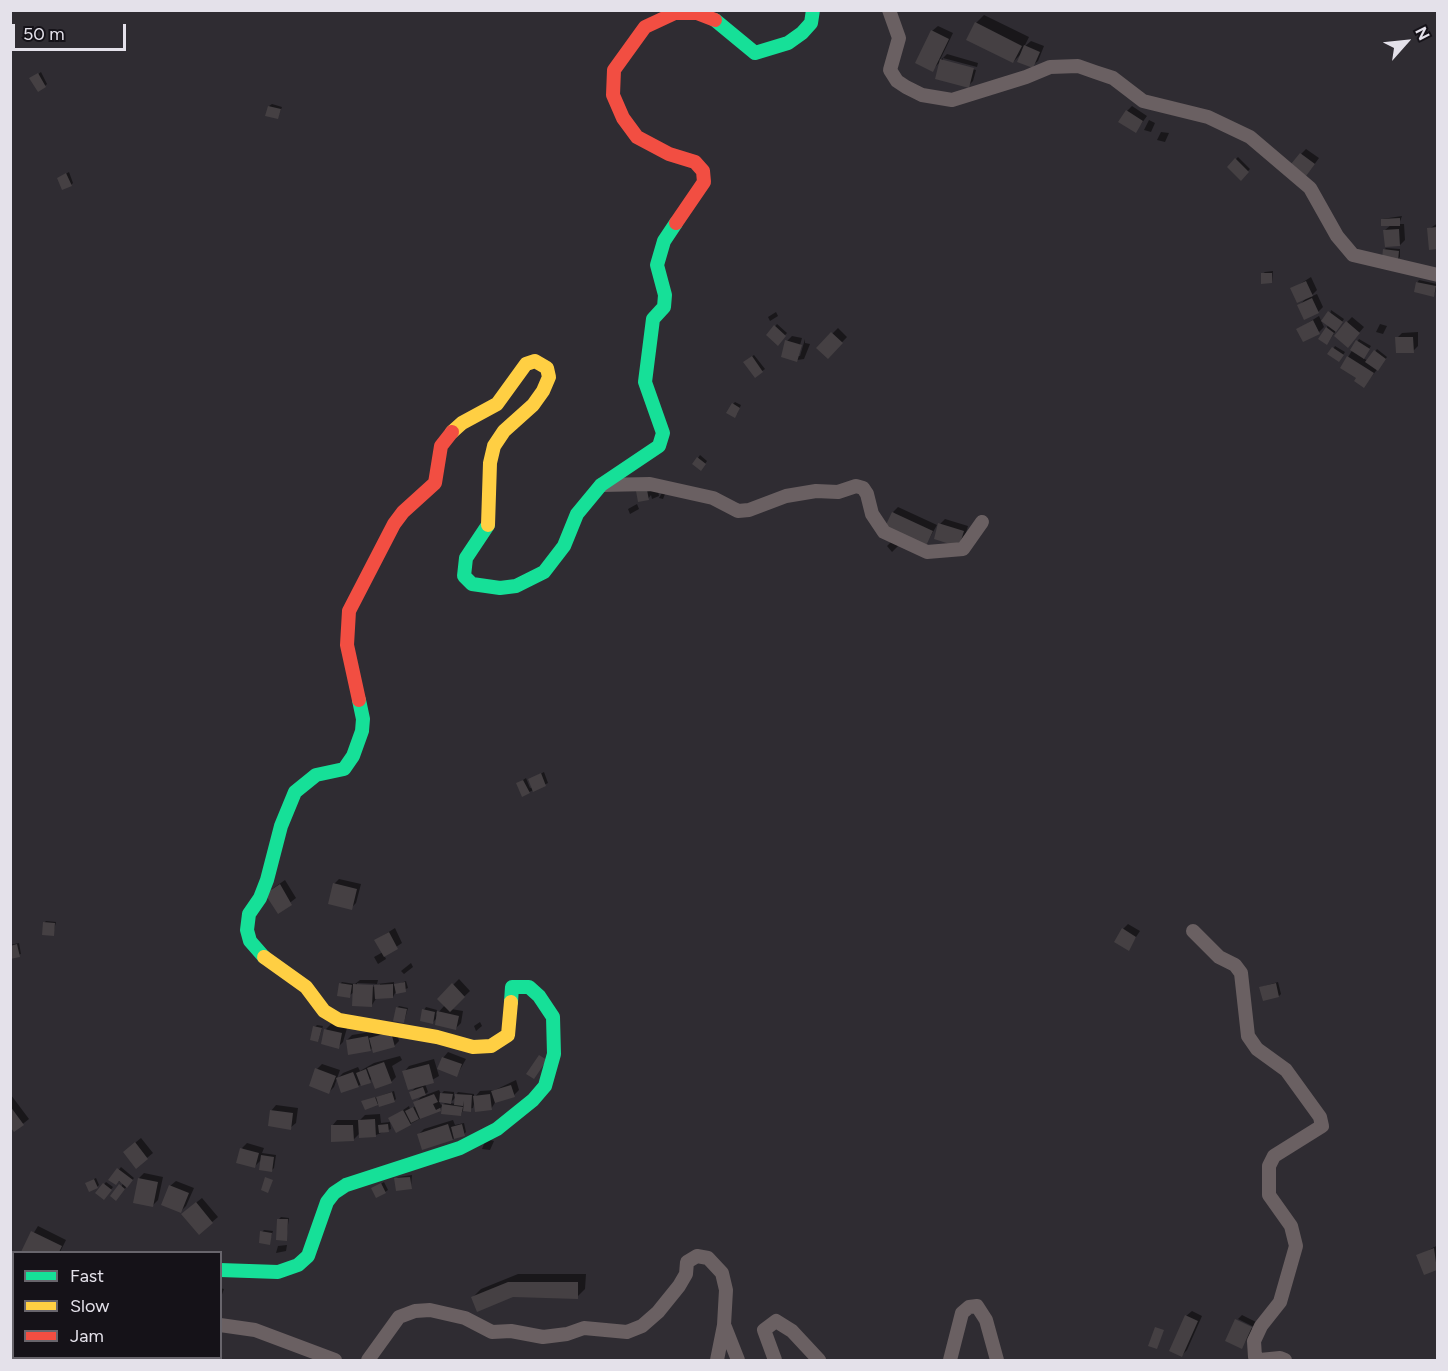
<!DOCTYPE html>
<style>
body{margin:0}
#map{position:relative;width:1448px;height:1371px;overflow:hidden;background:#2f2c32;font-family:Figtree,sans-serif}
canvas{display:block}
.frame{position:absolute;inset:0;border:12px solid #e4e1ea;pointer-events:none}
.legend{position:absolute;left:12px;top:1251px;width:210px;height:108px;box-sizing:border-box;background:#151218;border:2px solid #68656c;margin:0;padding:8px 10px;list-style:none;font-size:18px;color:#e4e1ea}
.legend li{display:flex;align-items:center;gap:12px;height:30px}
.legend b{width:30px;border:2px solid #68656c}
.north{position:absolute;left:1376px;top:12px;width:60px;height:60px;-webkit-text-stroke:4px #151218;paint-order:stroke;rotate:63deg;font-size:16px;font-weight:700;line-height:24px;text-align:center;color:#e4e1ea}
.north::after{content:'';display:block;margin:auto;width:21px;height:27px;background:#e4e1ea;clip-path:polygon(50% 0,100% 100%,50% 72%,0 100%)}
.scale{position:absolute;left:12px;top:24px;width:114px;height:27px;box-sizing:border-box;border:3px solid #e4e1ea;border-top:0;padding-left:8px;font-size:18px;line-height:21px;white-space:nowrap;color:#e4e1ea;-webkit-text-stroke:4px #151218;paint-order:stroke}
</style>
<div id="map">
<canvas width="1448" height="1371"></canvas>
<div class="frame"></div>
<ul class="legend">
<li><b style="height:8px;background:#16e098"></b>Fast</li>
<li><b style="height:8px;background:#ffcf43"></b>Slow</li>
<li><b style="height:8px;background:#f24e42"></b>Jam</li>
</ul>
<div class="north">N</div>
<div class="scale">50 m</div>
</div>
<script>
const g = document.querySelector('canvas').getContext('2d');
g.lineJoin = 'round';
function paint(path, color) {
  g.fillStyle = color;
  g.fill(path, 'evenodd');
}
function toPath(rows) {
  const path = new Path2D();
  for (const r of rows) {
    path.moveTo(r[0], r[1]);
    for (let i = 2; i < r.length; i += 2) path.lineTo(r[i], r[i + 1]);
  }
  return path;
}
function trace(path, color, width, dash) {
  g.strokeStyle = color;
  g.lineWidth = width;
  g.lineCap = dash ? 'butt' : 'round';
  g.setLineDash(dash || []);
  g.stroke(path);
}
paint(toPath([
 [984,15,1029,37,1024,47,1031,41,1044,46,1038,61,1032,66,1024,51,1013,62,976,23],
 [938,26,953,33,940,60,943,58,943,61,976,70,973,81,968,86,941,61,932,70,932,31],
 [947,54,978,63,977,67,943,58],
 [41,72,47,84,45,86,34,77],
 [272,104,282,107,278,117,269,106],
 [1132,106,1147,116,1136,131,1127,111],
 [1149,120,1155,123,1151,132,1144,130],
 [1161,132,1169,133,1165,142,1157,140],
 [1306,149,1319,158,1311,169,1301,154],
 [1238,157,1250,169,1241,178,1229,166],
 [69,172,73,183,71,185,58,178],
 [1402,216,1399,224,1404,224,1405,240,1400,245,1385,230,1391,225,1382,219],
 [1438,223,1438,248,1430,248,1429,229],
 [1386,248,1400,249,1400,257,1398,259,1384,250],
 [1273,271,1272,282,1262,274,1265,272],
 [1311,277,1317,290,1310,297,1317,294,1323,307,1318,312,1299,306,1306,298,1292,289],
 [1419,280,1437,284,1435,293,1433,295,1417,283],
 [1331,310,1344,319,1329,341,1327,328],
 [776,312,778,316,770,321,768,317],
 [1319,316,1324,327,1319,332,1298,329],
 [1352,317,1364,327,1353,340,1347,322],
 [777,324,787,333,777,344,768,335],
 [1380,324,1387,326,1383,334,1376,332],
 [838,328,847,337,828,357,818,348],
 [1418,332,1418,346,1413,351,1397,338,1402,333],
 [792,336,802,338,797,356,800,356,805,339,805,343,810,344,804,359,797,360,787,341],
 [1359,339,1371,346,1363,358,1368,361,1377,349,1387,357,1364,386,1358,377,1342,367],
 [1335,346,1345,352,1341,358,1330,354],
 [754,355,765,369,755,376,747,360],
 [735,402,741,405,737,414,733,404],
 [700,455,707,461,703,467,694,464],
 [649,491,658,491,659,496,652,499,651,495,648,499,638,493],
 [662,493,665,494,663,499,659,498],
 [637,504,639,509,630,514,628,509],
 [898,507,937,525,925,546,893,512],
 [945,519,968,526,964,540,959,546,940,524],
 [894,539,899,545,892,552,887,546],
 [544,772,548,783,523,795,520,782,526,778,530,788,533,787,530,779],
 [339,879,361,884,356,903,351,908,334,884],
 [285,880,296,898,278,912,272,889],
 [46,921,56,922,53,934,44,923],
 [1128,924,1140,931,1128,949,1123,929],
 [395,928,402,943,384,955,386,959,378,964,374,957,383,952,376,940],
 [19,943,21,954,10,957,10,945],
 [411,963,413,967,404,974,401,971],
 [459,979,470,991,451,1009,463,1011,461,1023,456,1028,438,1017,432,1023,424,1010,426,1007,437,1010,436,1015,445,1005,439,999],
 [360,980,378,980,377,984,394,982,394,986,406,981,408,988,395,993,393,997,377,997,372,1005,354,992,349,996,340,984,342,982,355,984],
 [357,983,380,984,380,987,357,986],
 [1278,982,1281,994,1279,996,1261,987],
 [399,1006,408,1008,404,1022,397,1008],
 [480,1022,482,1026,476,1031,474,1026],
 [331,1024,347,1028,343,1042,338,1047,326,1029],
 [317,1025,323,1026,318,1041,315,1027],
 [396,1028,399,1041,394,1046,373,1047,370,1050,347,1040,352,1035],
 [448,1052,466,1059,457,1075,443,1058],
 [400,1056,402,1060,392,1066,396,1077,391,1082,372,1079,358,1086,338,1078,343,1073,358,1067,360,1071,374,1063],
 [434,1059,439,1076,425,1084,428,1092,423,1096,439,1090,441,1094,444,1091,454,1092,454,1097,458,1092,474,1094,474,1098,480,1091,495,1090,516,1080,519,1090,514,1095,496,1101,491,1109,475,1100,473,1108,463,1110,461,1115,444,1106,397,1131,390,1119,409,1106,410,1109,416,1106,415,1103,423,1095,411,1092,417,1086,404,1072,409,1066],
 [456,1097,456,1104,450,1103],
 [439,1101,442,1101,448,1102,441,1105],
 [322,1064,340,1070,334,1087,329,1092,317,1069],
 [394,1091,396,1099,394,1101,377,1104,363,1102],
 [11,1095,29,1119,15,1130,10,1125],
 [276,1105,298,1108,296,1123,290,1128,271,1111],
 [380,1114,381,1123,390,1122,391,1129,376,1135,360,1133,353,1140,332,1126,337,1120,360,1120,365,1115],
 [453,1120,455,1125,464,1123,466,1132,464,1134,453,1139,418,1135,424,1129],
 [141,1138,153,1153,136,1167,130,1147],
 [486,1139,494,1141,490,1150,482,1149],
 [247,1143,264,1148,262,1153,276,1155,274,1168,272,1170,262,1159,255,1166,242,1148],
 [121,1167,134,1178,116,1199,123,1183,111,1179],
 [144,1173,163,1177,158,1200,153,1205,139,1178],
 [412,1175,411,1187,396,1179,398,1177],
 [96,1178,99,1185,97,1187,86,1183],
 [176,1181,194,1188,186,1206,181,1211,170,1186],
 [106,1182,113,1187,104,1198,97,1193],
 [384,1182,388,1190,385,1192,375,1187],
 [202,1198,218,1217,199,1233,188,1209],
 [281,1217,289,1218,286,1239,279,1219],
 [38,1226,66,1240,60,1252,39,1250,37,1252,22,1252],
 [264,1230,273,1231,269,1243,262,1232],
 [287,1245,286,1251,276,1253,278,1246],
 [1438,1245,1438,1268,1425,1273,1418,1256],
 [518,1274,586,1274,585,1289,577,1297,473,1297,481,1289],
 [220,1288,224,1289,220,1300],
 [14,1310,14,1322,11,1324,10,1312],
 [1192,1311,1202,1316,1187,1350,1182,1355,1186,1316],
 [1242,1315,1256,1322,1254,1327,1238,1319],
 [1236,1322,1253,1329,1242,1347]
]), '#0007');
paint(toPath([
 [975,22,1022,46,1013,63,966,40],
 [931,30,949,39,933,72,915,63],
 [1024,45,1040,52,1033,68,1017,62],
 [940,59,974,68,969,88,935,79],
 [38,73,46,87,38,92,29,78],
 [268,106,281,109,278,119,265,116],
 [1126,110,1143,121,1136,133,1118,122],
 [1300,153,1315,164,1306,176,1291,164],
 [1235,158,1249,172,1241,181,1227,167],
 [66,173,72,186,62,190,57,178],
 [1400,218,1400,226,1381,226,1381,219],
 [1437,227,1437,249,1429,250,1427,228],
 [1399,229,1400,246,1385,247,1383,230],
 [1383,249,1399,251,1398,261,1382,259],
 [1261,273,1272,273,1272,283,1261,284],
 [1306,281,1313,296,1297,303,1290,288],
 [1416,282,1436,286,1434,297,1414,292],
 [1312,298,1319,313,1304,320,1297,305],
 [1328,311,1343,322,1336,332,1321,321],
 [1313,320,1320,334,1303,342,1296,329],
 [1346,321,1360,333,1348,348,1334,336],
 [774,325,786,336,778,346,766,335],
 [1326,327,1334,333,1327,345,1318,339],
 [831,332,843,343,828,359,816,348],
 [1395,337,1413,337,1414,353,1396,353],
 [785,340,802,345,797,362,781,357],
 [1356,340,1370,349,1364,359,1350,350],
 [1332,347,1344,355,1339,362,1327,354],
 [1374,350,1386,359,1378,371,1365,362],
 [752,356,763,372,755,378,743,362],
 [1347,356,1374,373,1364,388,1354,381,1356,378,1340,368],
 [732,403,740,408,735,418,726,413],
 [697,457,706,464,701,471,692,464],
 [647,490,649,500,638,502,636,491],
 [892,512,933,531,925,548,884,529],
 [938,523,964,531,959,547,934,539],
 [541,773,546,786,533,792,528,779],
 [523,780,530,793,522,797,516,783],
 [333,883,357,889,352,910,328,904],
 [280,884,292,905,278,914,265,894],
 [43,922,55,923,54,936,42,935],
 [1122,928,1136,937,1129,951,1114,942],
 [389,932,398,949,384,957,374,940],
 [17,944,20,957,10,959,10,946],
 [405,982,406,992,396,994,394,984],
 [339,983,352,985,350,998,337,996],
 [452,983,465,997,450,1012,437,999],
 [1276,983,1279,997,1263,1001,1259,987],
 [353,984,373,985,372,1007,352,1006],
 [393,984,393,998,375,999,374,985],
 [396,1007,407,1009,404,1023,393,1021],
 [422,1009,435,1012,433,1024,420,1021],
 [437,1011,459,1016,456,1030,435,1025],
 [313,1026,322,1028,318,1042,310,1040],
 [324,1029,342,1033,339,1049,321,1044],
 [391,1032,395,1047,373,1053,369,1038],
 [368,1036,371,1051,348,1055,346,1040],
 [539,1055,547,1060,534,1079,526,1074],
 [442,1057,462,1064,457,1077,437,1069],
 [384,1062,392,1083,375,1089,367,1068],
 [429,1064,434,1083,408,1090,402,1071],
 [315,1068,336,1076,329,1094,309,1086],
 [366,1069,371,1083,361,1086,356,1073],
 [353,1072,359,1087,341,1093,336,1078],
 [511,1085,515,1097,495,1103,491,1091],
 [423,1087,426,1095,412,1100,409,1092],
 [392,1092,395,1102,379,1107,376,1097],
 [440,1093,453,1094,451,1104,439,1102],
 [434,1094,438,1102,433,1104,436,1110,440,1108,441,1111,420,1119,413,1102],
 [455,1094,472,1095,471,1112,463,1111,464,1101,463,1106,454,1105],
 [490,1094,492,1110,475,1112,473,1096],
 [375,1097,378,1105,365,1110,361,1101],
 [442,1104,463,1107,461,1116,441,1114],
 [10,1106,24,1125,14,1132,10,1127],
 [413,1107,419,1119,411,1123,405,1111],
 [270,1110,293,1113,291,1130,268,1126],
 [403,1110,411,1125,396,1133,388,1118],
 [375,1119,376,1137,359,1138,358,1120],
 [388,1124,389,1132,379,1133,378,1125],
 [448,1124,453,1140,422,1150,417,1134],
 [462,1124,465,1136,454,1139,451,1127],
 [331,1125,353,1125,354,1141,331,1142],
 [135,1142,148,1159,136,1169,123,1152],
 [240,1148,259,1153,255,1168,236,1163],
 [261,1155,274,1157,272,1172,259,1170],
 [117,1168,133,1180,127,1188,119,1181,116,1185,108,1180],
 [265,1177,273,1180,268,1193,261,1190],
 [410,1177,412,1189,396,1191,394,1178],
 [138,1178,158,1182,153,1207,133,1203],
 [94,1179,98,1188,89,1192,85,1183],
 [103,1183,112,1190,104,1200,95,1193],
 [381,1183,386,1193,376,1198,371,1188],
 [119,1184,125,1189,116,1201,110,1196],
 [169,1185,189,1193,181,1213,161,1205],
 [196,1202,213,1223,199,1235,181,1214],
 [277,1219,288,1219,287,1241,276,1240],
 [31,1231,62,1246,59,1252,21,1252],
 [260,1231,272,1233,270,1245,259,1243],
 [1434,1248,1437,1270,1424,1275,1416,1255],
 [508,1282,578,1282,578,1299,513,1297,477,1312,471,1297],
 [1185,1315,1198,1321,1182,1357,1169,1351],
 [1235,1319,1252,1327,1242,1349,1225,1341],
 [1155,1327,1164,1330,1157,1349,1148,1346]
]), '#454043');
trace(toPath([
 [889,10,899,38,890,70,897,81,906,87,922,95,952,100,1026,77,1050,67,1078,66,1095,72,1113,78,1143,101,1208,117,1250,137,1310,188,1337,236,1353,255,1438,275],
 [601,485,650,484,713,498,738,511,749,510,786,496,816,491,838,492,856,486,863,488,867,494,872,514,884,532,927,552,963,549,982,522],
 [1193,931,1219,957,1235,965,1241,973,1248,1036,1257,1049,1286,1070,1320,1117,1322,1126,1274,1156,1269,1166,1269,1195,1291,1226,1296,1246,1280,1302,1261,1326,1254,1341,1255,1357,1258,1360],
 [10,1306,14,1304],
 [220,1325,255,1330,335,1360],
 [725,1327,738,1360],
 [368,1360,399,1317,415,1311,430,1310,465,1318,492,1332,511,1331,543,1337,567,1334,584,1328,627,1332,642,1326,658,1312,679,1286,686,1274,687,1262,697,1256,708,1258,722,1273,726,1290,724,1325,717,1360],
 [775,1360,764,1330,776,1321,792,1331,819,1360],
 [950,1360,962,1313,969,1307,977,1306,986,1320,997,1360],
 [1260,1360,1280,1358,1285,1360]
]), '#6a6062', 14);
trace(toPath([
 [715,20,755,53,788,43,802,33,811,23,813,10],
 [488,525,466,558,464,576,472,584,500,588,516,586,544,572,564,546,577,514,601,485,659,446,663,433,645,382,653,319,664,307,665,295,657,265,664,241,676,223],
 [264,957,250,941,247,930,249,914,260,898,267,880,281,826,295,792,316,775,344,769,353,756,362,731,363,719,359,700],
 [220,1270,278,1272,298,1265,308,1256,327,1202,334,1193,346,1185,460,1148,497,1129,533,1100,545,1086,554,1054,553,1017,539,996,529,987,512,987,511,1002]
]), '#16e098', 14);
trace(toPath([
 [452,432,462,423,497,404,526,364,535,361,547,368,549,377,543,391,533,405,504,431,494,446,490,463,488,525],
 [264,957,306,987,324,1011,339,1020,437,1037,473,1047,491,1046,508,1035,511,1002]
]), '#ffcf43', 14);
trace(toPath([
 [676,223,704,182,703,171,695,162,669,154,637,137,623,118,613,95,614,70,645,27,675,13,697,13,715,20],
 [359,700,347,645,349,611,394,524,403,512,435,483,441,446,452,432]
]), '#f24e42', 14);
</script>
